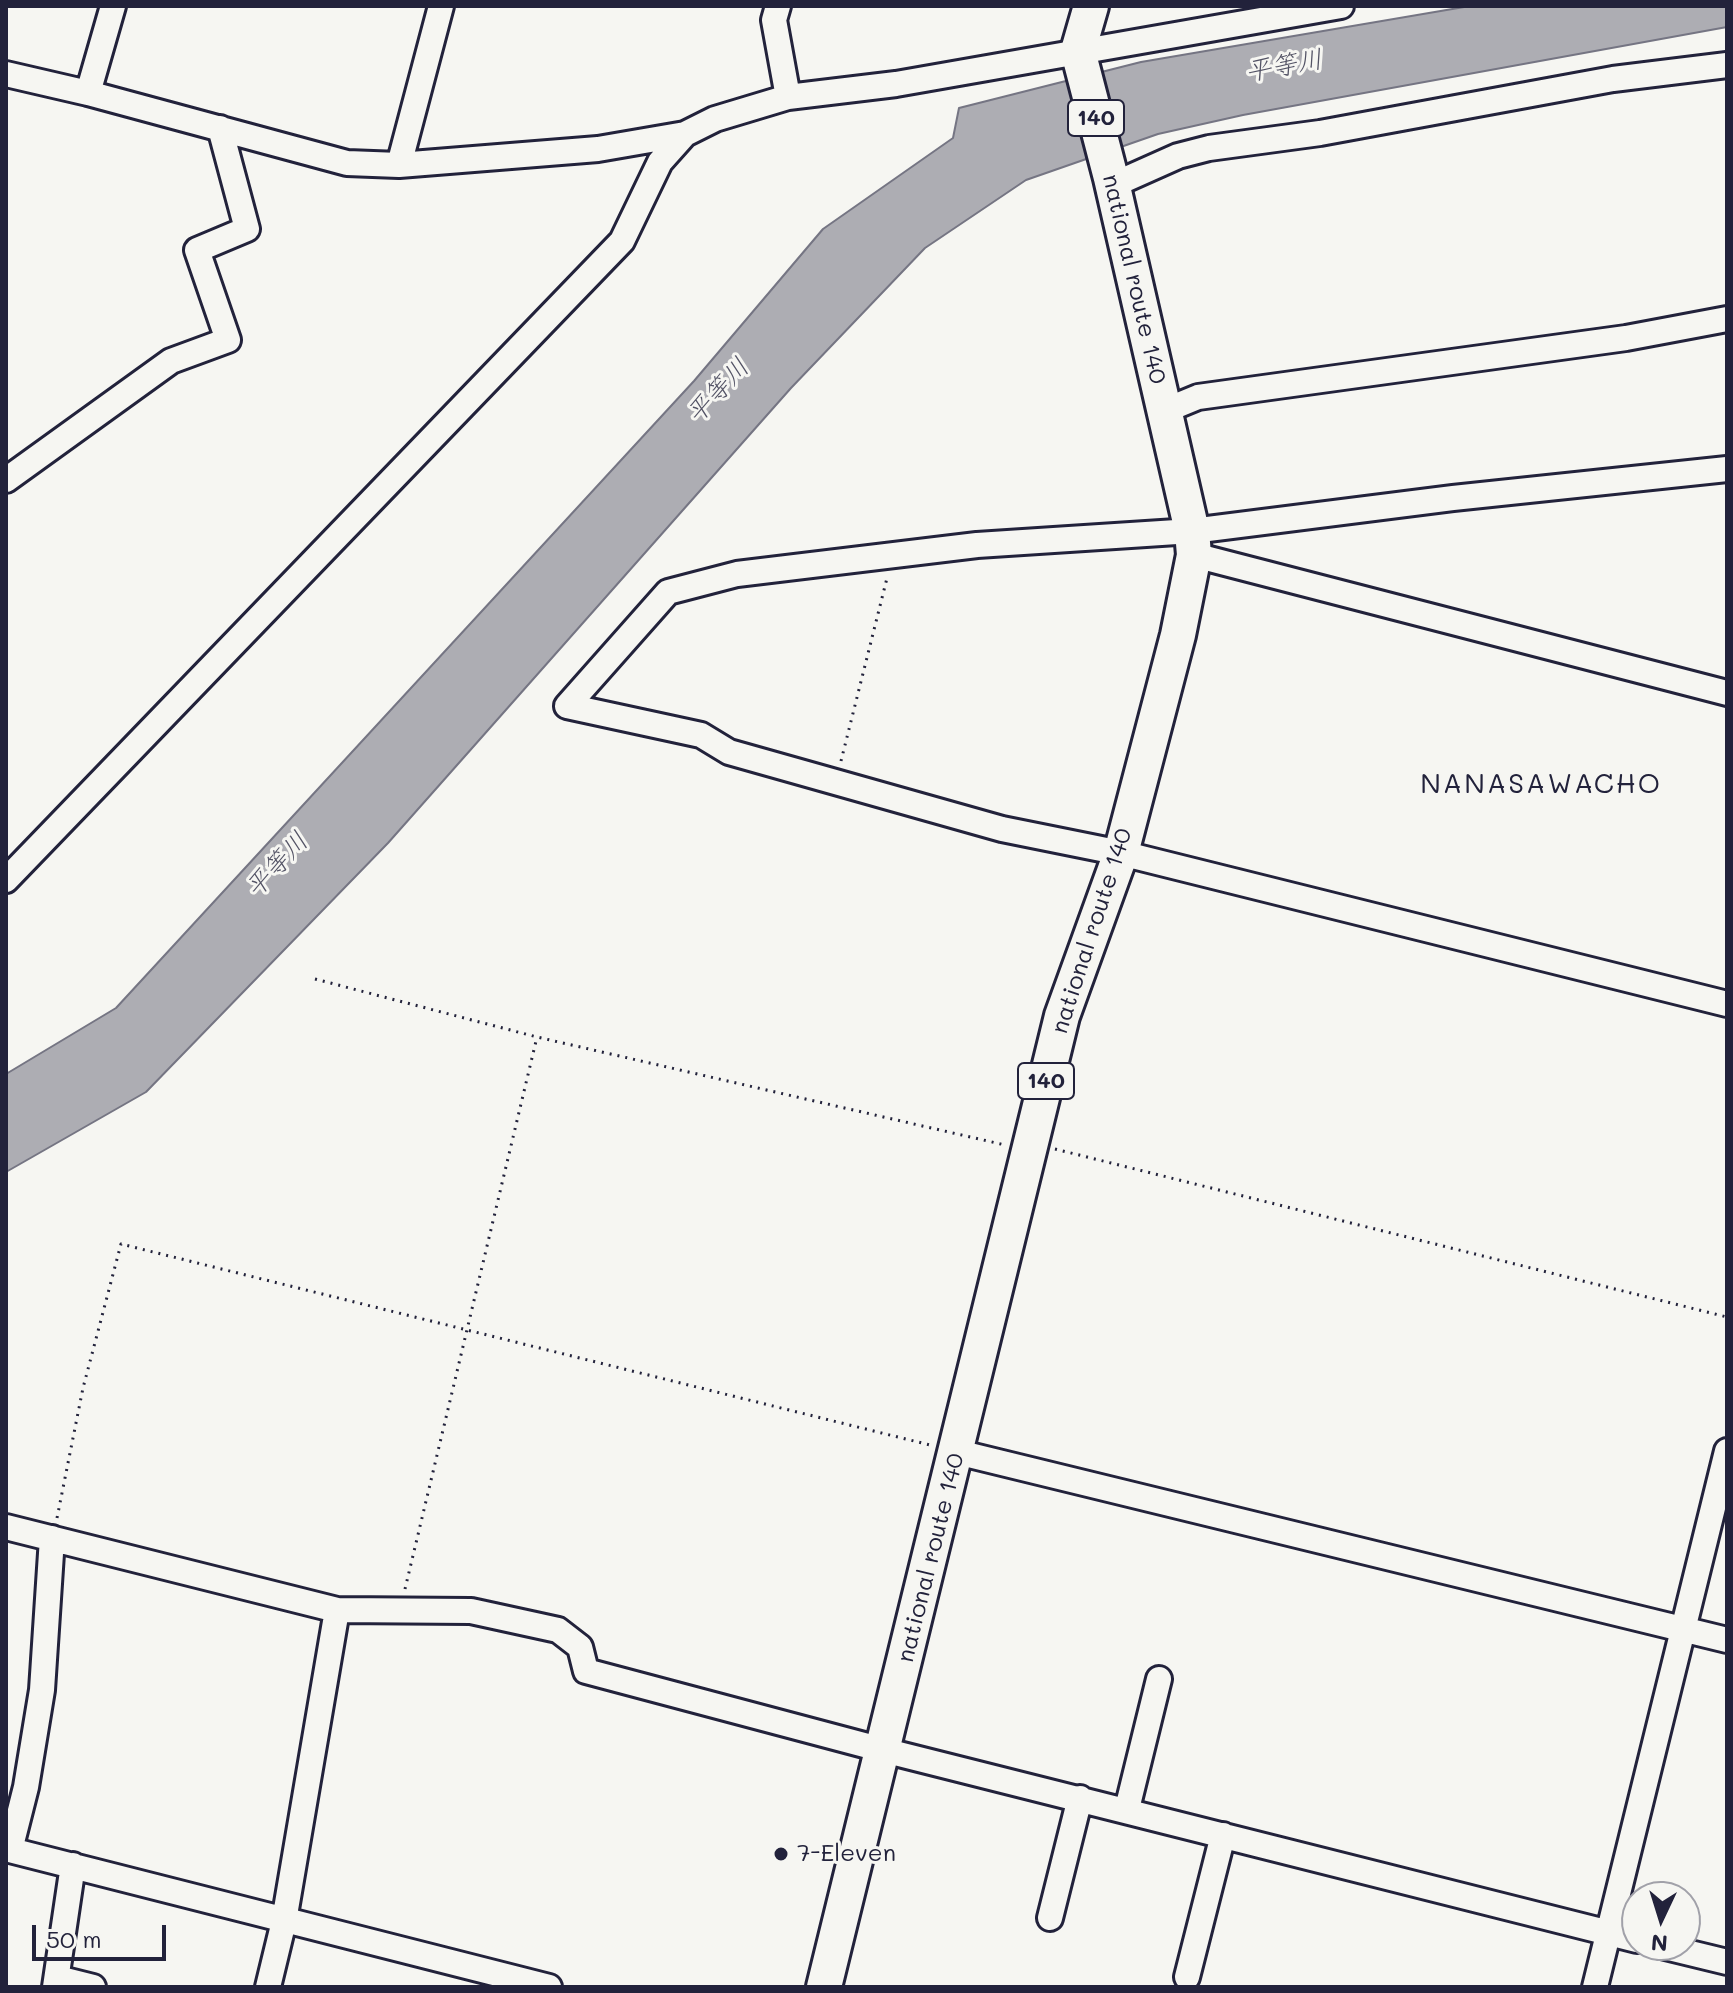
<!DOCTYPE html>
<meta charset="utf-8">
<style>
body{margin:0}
#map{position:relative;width:1733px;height:1993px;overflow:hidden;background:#f6f6f2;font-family:Mali,sans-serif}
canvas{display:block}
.frame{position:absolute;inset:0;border:8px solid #22223b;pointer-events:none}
.north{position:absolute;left:1621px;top:1881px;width:80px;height:80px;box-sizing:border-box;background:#f6f6f2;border:2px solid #a1a1a9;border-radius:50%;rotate:184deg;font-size:22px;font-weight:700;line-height:32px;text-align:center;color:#22223b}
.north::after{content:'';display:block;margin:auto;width:28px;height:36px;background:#22223b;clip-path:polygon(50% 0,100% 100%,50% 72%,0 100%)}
.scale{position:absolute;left:32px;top:1925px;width:134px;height:36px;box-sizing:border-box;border:4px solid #22223b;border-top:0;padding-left:10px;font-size:24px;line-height:28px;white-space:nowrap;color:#22223b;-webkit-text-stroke:6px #f6f6f2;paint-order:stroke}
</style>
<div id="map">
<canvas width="1733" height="1993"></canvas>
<div class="frame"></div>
<div class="north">N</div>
<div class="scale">50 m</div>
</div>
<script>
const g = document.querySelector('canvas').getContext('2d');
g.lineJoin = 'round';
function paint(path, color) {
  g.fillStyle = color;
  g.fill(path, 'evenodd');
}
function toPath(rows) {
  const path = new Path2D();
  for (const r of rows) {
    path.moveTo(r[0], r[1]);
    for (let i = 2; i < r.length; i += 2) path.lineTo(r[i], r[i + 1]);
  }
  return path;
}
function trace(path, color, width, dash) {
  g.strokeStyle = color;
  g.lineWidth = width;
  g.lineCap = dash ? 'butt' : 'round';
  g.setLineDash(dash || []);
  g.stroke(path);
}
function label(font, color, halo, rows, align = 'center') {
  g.font = font + ' Mali,"Klee One",sans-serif';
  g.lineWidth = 6;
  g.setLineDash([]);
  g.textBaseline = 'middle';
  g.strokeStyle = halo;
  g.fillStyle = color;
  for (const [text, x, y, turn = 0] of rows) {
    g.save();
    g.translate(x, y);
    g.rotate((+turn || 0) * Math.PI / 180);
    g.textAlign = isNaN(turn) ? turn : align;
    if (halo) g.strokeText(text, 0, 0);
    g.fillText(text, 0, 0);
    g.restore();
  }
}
const water = toPath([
 [1470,6,1727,6,1727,27,1243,115,1158,134,1026,180,925,248,791,388,388,843,146,1092,6,1172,6,1074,116,1008,694,381,823,229,953,138,959,108,1141,62,1470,6]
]);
paint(water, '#adadb3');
trace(water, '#757583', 2);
const minor = toPath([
 [778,6,774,20,788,97],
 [6,74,88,93,347,163,399,165,598,149,685,134,715,119,788,97,896,84,1341,6],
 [88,93,113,6],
 [399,165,441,6],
 [1113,185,1178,156,1209,148,1320,133,1613,79,1727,65],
 [1164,411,1198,397,1626,338,1727,319],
 [1727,469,1453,498,1192,531,977,545,737,574,668,592,567,706,701,735,729,752,1002,829,1121,853,1727,1004],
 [6,480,171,361,228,340,197,250,247,229,220,128],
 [1194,555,1727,693],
 [6,880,622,241,660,162,685,134],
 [957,1452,1727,1640],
 [6,1527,337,1610,471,1611,558,1630,580,1647,586,1671,883,1750,1637,1940],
 [1127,1809,1159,1679],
 [6,1849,549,1987],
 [10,1850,26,1787,42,1690,52,1538],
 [1050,1918,1080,1798],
 [1657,1945,1727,1962],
 [1187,1977,1223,1835],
 [57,1978,93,1987],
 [55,1987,73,1865],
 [268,1987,284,1921,337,1610],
 [1595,1987,1727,1451]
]);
const highway = toPath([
 [824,1987,1062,1016,1121,853,1178,635,1194,555,1192,531,1111,178,1078,51,1091,6]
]);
trace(minor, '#22223b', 30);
trace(highway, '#22223b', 40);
trace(toPath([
 [841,761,887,578],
 [315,979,537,1037,1005,1145],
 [1055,1149,1727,1317],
 [57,1518,83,1388,121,1244,930,1445],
 [405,1589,537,1037]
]), '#22223b', 3, [2, 6]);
trace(minor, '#f6f6f2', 24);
trace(highway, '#f6f6f2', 34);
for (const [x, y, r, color] of [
 [781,1854,8,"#22223b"]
]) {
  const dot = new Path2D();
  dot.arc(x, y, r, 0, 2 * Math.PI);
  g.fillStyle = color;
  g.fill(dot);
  trace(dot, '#f6f6f2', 3);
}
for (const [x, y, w] of [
 [1096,118,56],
 [1046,1081,56]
]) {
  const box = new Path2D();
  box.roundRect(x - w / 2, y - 18, w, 36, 6);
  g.fillStyle = '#f6f6f2';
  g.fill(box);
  trace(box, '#22223b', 2);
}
label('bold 22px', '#22223b', null, [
 ["140",1096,118],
 ["140",1046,1081]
]);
label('24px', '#22223b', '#f6f6f2', [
 ["national route 140",1134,279,77],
 ["national route 140",1092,931,-72],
 ["national route 140",931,1558,-76]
]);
label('24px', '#22223b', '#f6f6f2', [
 ["7-Eleven",797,1854]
], 'left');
label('italic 26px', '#535365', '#f6f6f2', [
 ["平等川",1284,66,-10],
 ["平等川",718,391,-47],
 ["平等川",277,865,-47]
]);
g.letterSpacing = '2px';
label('28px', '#22223b', '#f6f6f2', [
 ["NANASAWACHO",1541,784]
]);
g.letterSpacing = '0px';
</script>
